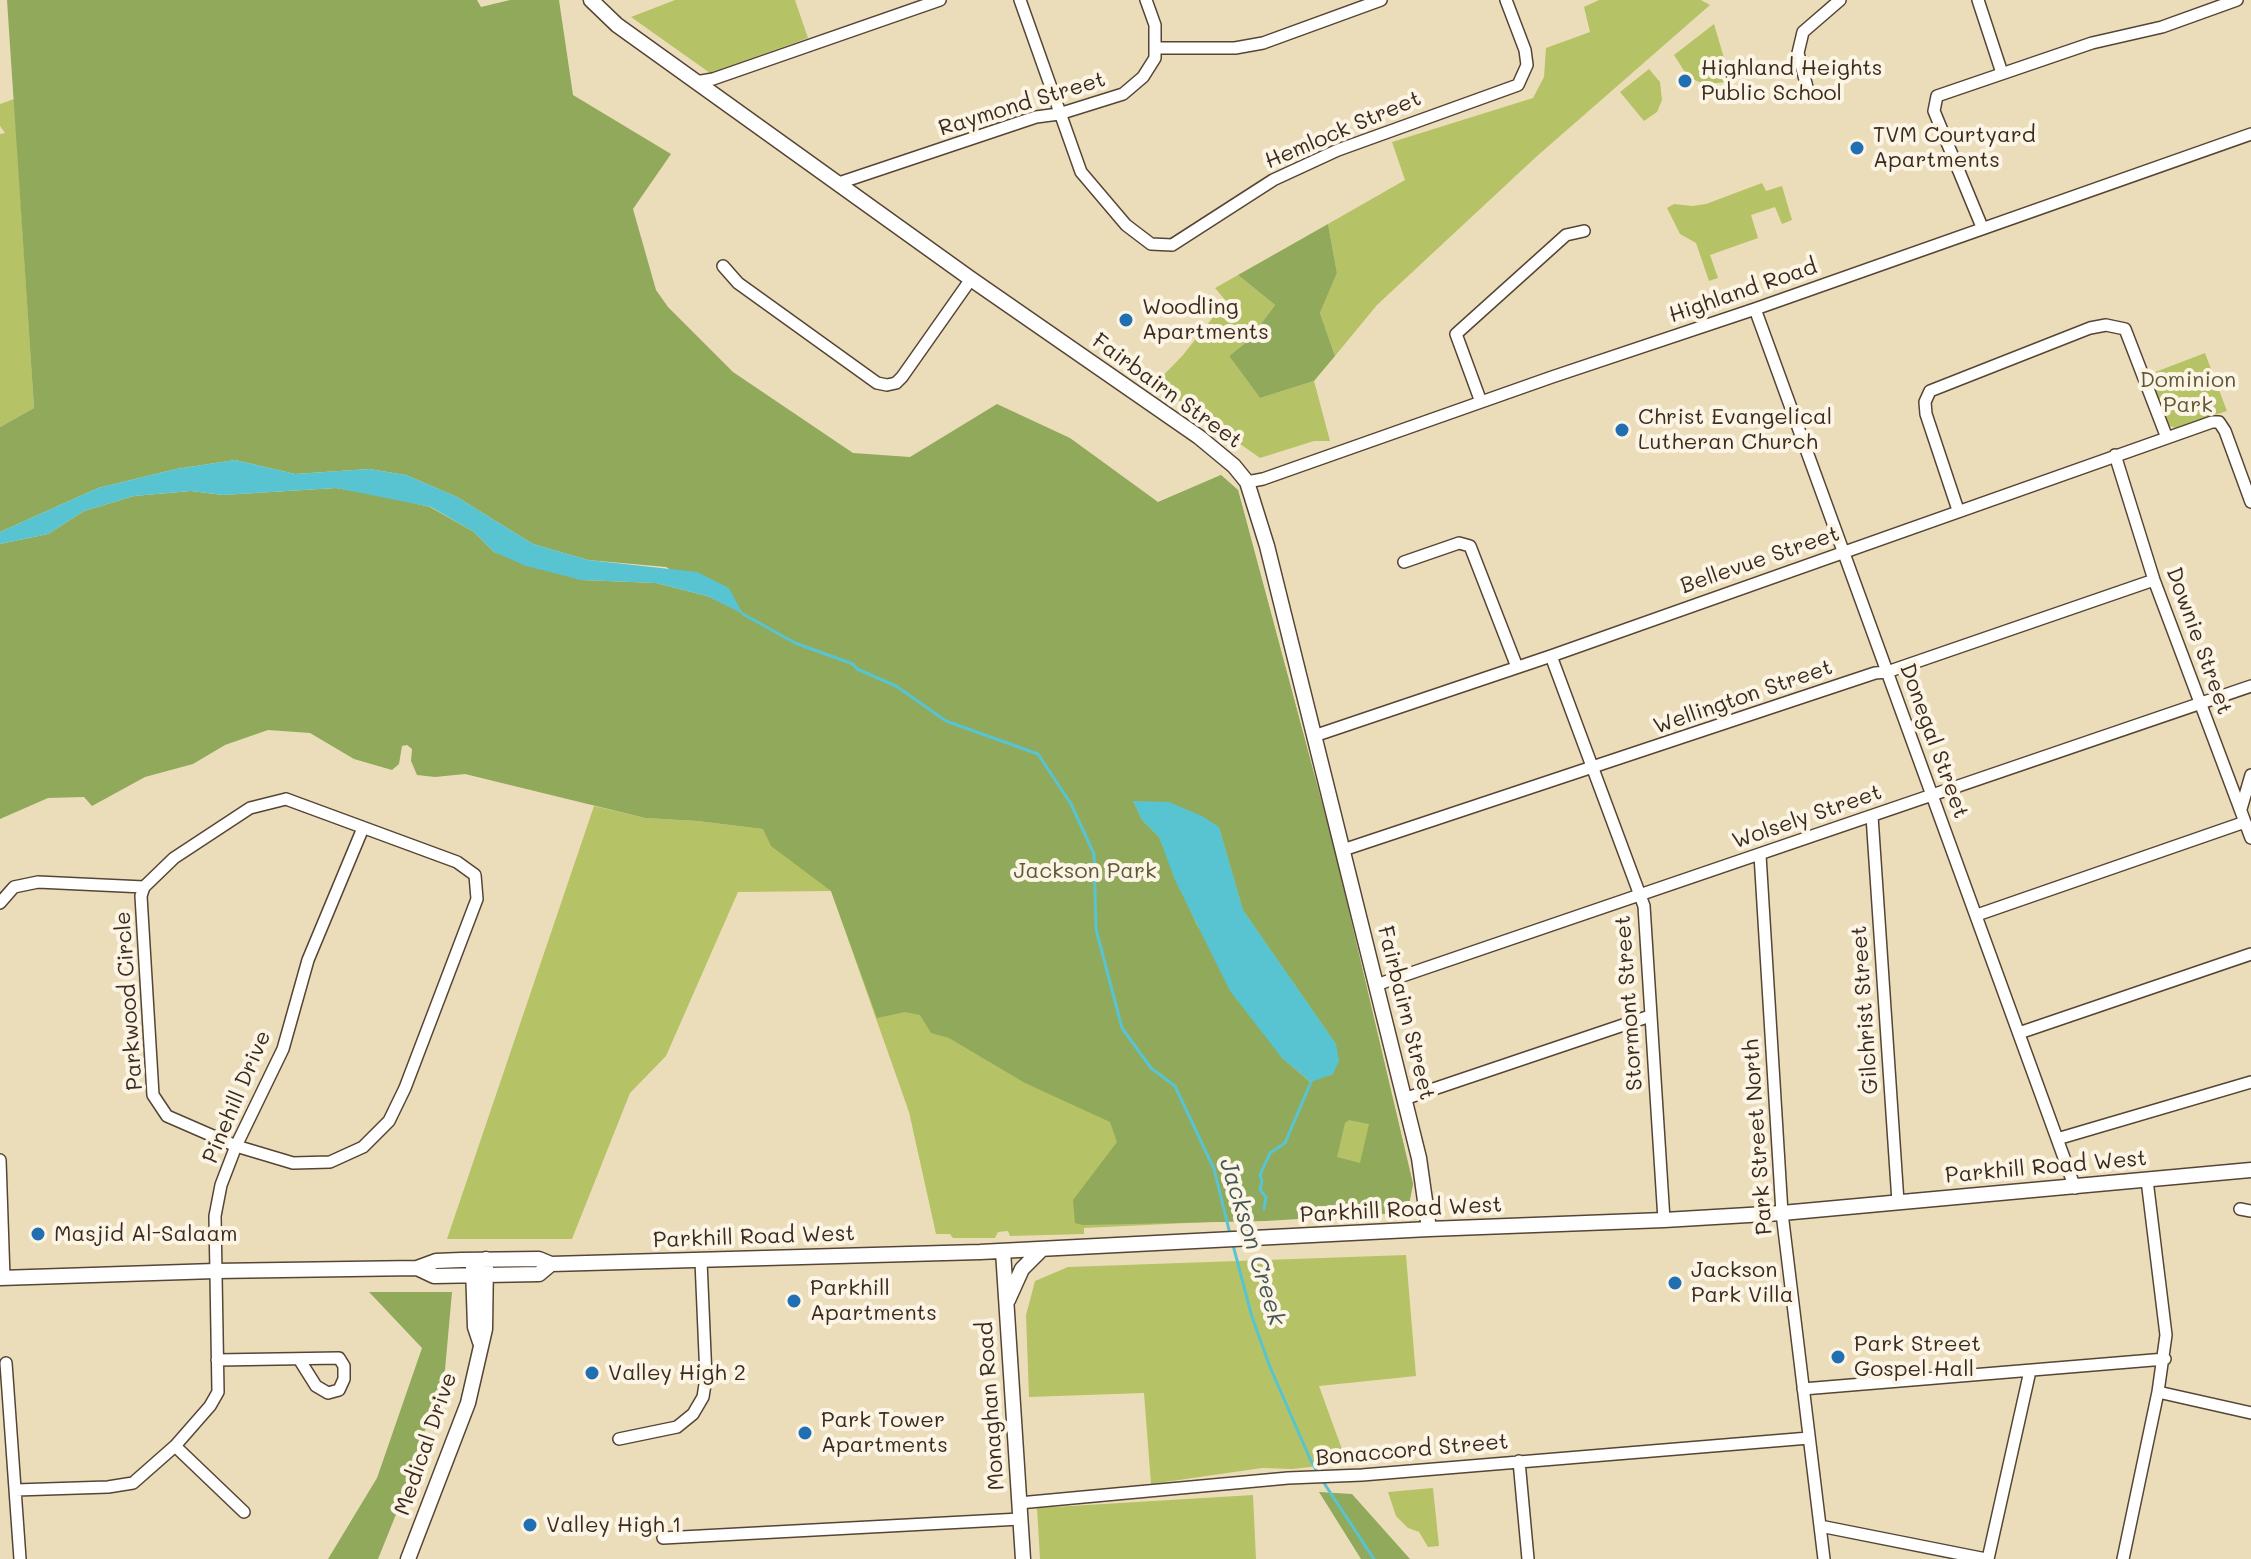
<!DOCTYPE html>
<style>
body{margin:0}
canvas{display:block;background:#ecddba}
</style>
<canvas width="2251" height="1559"></canvas>
<script>
const g = document.querySelector('canvas').getContext('2d');
g.lineJoin = 'round';
function paint(path, color) {
  g.fillStyle = color;
  g.fill(path, 'evenodd');
}
function toPath(rows) {
  const path = new Path2D();
  for (const r of rows) {
    path.moveTo(r[0], r[1]);
    for (let i = 2; i < r.length; i += 2) path.lineTo(r[i], r[i + 1]);
  }
  return path;
}
function trace(path, color, width, dash) {
  g.strokeStyle = color;
  g.lineWidth = width;
  g.lineCap = dash ? 'butt' : 'round';
  g.setLineDash(dash || []);
  g.stroke(path);
}
function label(font, color, halo, rows, align = 'center') {
  g.font = font + ' Mali,sans-serif';
  g.lineWidth = 8;
  g.setLineDash([]);
  g.textBaseline = 'middle';
  g.strokeStyle = halo;
  g.fillStyle = color;
  for (const [text, x, y, turn = 0] of rows) {
    g.save();
    g.translate(x, y);
    g.rotate((+turn || 0) * Math.PI / 180);
    g.textAlign = isNaN(turn) ? turn : align;
    if (halo) g.strokeText(text, 0, 0);
    g.fillText(text, 0, 0);
    g.restore();
  }
}
paint(toPath([
 [675,0,795,0,808,38,710,73,631,17],
 [1599,0,1701,0,1710,5,1536,157,1377,305,1335,356,1320,313,1337,273,1328,224,1405,180,1392,142,1533,98,1544,77,1546,48,1590,32,1584,7],
 [1714,24,1724,58,1727,82,1704,84,1688,77,1674,55],
 [1649,69,1660,82,1662,100,1657,112,1644,121,1620,92],
 [14,99,34,408,0,427,0,134,5,133,0,126,0,104],
 [1762,183,1766,191,1782,186,1792,220,1782,224,1775,207,1751,215,1758,238,1710,255,1718,278,1709,281,1696,243,1680,234,1667,208,1674,204,1692,206,1706,204],
 [1238,275,1275,305,1249,340,1229,356,1260,398,1314,381,1330,441,1314,441,1260,458,1155,384,1183,355,1226,301,1215,288],
 [2205,353,2227,411,2175,428,2168,425,2150,374],
 [1221,475,1238,490,1334,848,1413,1184,1409,1204,1396,1213,1084,1228,1084,1234,1010,1236,1008,1231,998,1232,995,1238,953,1238,950,1234,936,1234,909,1112,831,891,738,892,666,1056,630,1093,572,1239,447,1239,594,806,645,818,697,821,763,829,1159,502],
 [1406,1255,1416,1376,1319,1386,1347,1463,1292,1469,1262,1468,1151,1484,1144,1393,1029,1397,1026,1315,1035,1281,1068,1267],
 [1433,1488,1439,1546,1428,1547,1419,1532,1408,1528,1396,1516,1388,1492],
 [1253,1495,1256,1559,1040,1559,1037,1508]
]), '#b5c366');
paint(toPath([
 [7,0,477,0,481,7,510,0,559,0,573,95,671,154,633,209,656,290,668,307,733,372,853,453,910,457,997,404,1070,438,1158,502,1221,475,1238,490,1334,848,1413,1184,1409,1204,1396,1213,1266,1221,1083,1225,1075,1223,1073,1200,1117,1142,1110,1122,1025,1083,949,1038,931,1033,920,1015,905,1012,877,1018,831,891,771,846,763,829,697,821,645,818,465,774,435,777,417,775,411,761,412,749,407,745,402,746,399,764,392,770,354,759,310,733,268,730,225,745,193,764,145,777,92,806,84,797,48,798,0,819,0,544,48,534,84,511,134,496,191,491,223,495,336,488,379,495,430,507,474,532,494,552,582,580,656,583,707,596,743,612,666,567,588,560,533,544,457,497,406,475,369,469,295,474,235,460,176,469,98,488,0,532,0,427,34,408],
 [1133,801,1219,827,1243,910,1336,1044,1333,1074,1310,1082,1282,1058,1196,924,1159,837,1142,820],
 [1349,1120,1369,1124,1360,1163,1337,1157,1345,1123],
 [1328,224,1337,273,1320,313,1335,356,1314,381,1260,398,1229,356,1249,340,1275,305,1238,275],
 [369,1292,452,1292,445,1370,401,1502,378,1559,328,1559,377,1478,422,1348],
 [1319,1492,1352,1494,1410,1559,1361,1559]
]), '#90a95b');
paint(toPath([
 [235,460,295,474,369,469,406,475,457,497,533,544,588,560,697,572,729,588,743,614,707,596,656,583,581,580,526,566,494,552,474,532,431,507,336,488,223,495,191,491,134,496,84,511,48,534,0,544,0,532,98,488,176,469],
 [1133,801,1169,802,1202,816,1219,827,1243,910,1336,1044,1339,1061,1333,1074,1311,1082,1282,1058,1230,991,1175,880,1159,837,1142,820]
]), '#58c4d1');
trace(toPath([
 [743,614,795,643,853,664,857,669,896,686,946,721,1038,754,1071,804,1094,854,1096,929,1122,1028,1151,1068,1175,1086,1214,1169,1230,1234],
 [1264,1209,1266,1197,1260,1190,1262,1181,1260,1175,1270,1153,1285,1143,1311,1082],
 [1233,1245,1252,1317,1270,1367,1311,1461,1318,1473],
 [1322,1480,1374,1559]
]), '#58c4d1', 3);
const minor = toPath([
 [1020,0,1081,172,1126,225,1151,244,1172,245,1273,180,1338,150,1518,85,1527,65,1525,50,1506,0],
 [1978,0,2002,73],
 [1157,48,1235,48,1263,43,1381,0],
 [696,82,713,79,940,0],
 [1808,91,1798,53,1803,32,1840,0],
 [839,183,1036,117,1059,114,1123,94,1143,77,1155,58,1155,25,1146,0],
 [1982,227,1934,111,1937,96,2092,43,2162,27,2237,0],
 [723,266,738,283,877,383,887,385,896,383,902,377,971,279],
 [1755,309,2075,1188],
 [1481,402,1456,334,1566,235,1584,231],
 [2115,455,2154,580,2251,838],
 [1247,482,1263,479,1552,377,1755,309,2251,134],
 [1958,510,1926,414,1925,402,1930,391,2090,328,2106,325,2125,329,2167,438],
 [1404,562,1459,543,1470,546,1517,667],
 [1551,656,1644,906,1664,1220],
 [1314,736,1551,656,2212,422,2219,422,2225,431,2251,502],
 [286,799,457,862,475,875,477,899,405,1088,389,1121,363,1147,330,1162,293,1163,236,1146,167,1116,153,1095,141,896,144,887,174,858,250,808,286,799],
 [2241,809,2251,775],
 [1872,816,1898,1202],
 [1343,850,1875,673,1887,672,2154,580],
 [1760,855,1782,1213,1824,1559],
 [0,903,14,887,38,882,144,887],
 [1977,915,2245,822],
 [1376,985,2251,686],
 [2019,1033,2251,954],
 [1404,1099,1650,1016],
 [2057,1139,2251,1082],
 [0,1160,4,1278],
 [2240,1209,2251,1211],
 [217,1360,339,1358,344,1366,344,1379,339,1390,328,1393,316,1386,299,1359],
 [6,1363,20,1559],
 [1803,1389,2165,1359],
 [2158,1392,2251,1413],
 [619,1439,677,1427,693,1414,703,1397,706,1378,701,1261],
 [175,1446,244,1512],
 [1519,1461,1528,1559],
 [16,1490,108,1487,133,1483,175,1446,210,1406,218,1392,215,1216,221,1185,236,1146,283,1049,308,960,363,828],
 [1019,1503,1288,1478,1362,1475,1809,1438],
 [1820,1526,1986,1559],
 [663,1538,1020,1519],
 [1988,1559,2030,1371],
 [2123,1559,2158,1392,2166,1335,2147,1180]
]);
const major = toPath([
 [591,0,617,25,971,279,1199,437,1234,466,1247,482,1267,546,1419,1158,1429,1229],
 [1003,1251,1023,1559],
 [473,1267,475,1327,480,1342],
 [417,1268,434,1276,539,1274,551,1264],
 [0,1278,215,1271,417,1268,436,1261,461,1260,539,1259,551,1264,980,1252,1429,1229,1664,1220,1782,1213,2251,1170],
 [1008,1300,1022,1269,1042,1249],
 [408,1559,468,1403,485,1329,486,1259]
]);
trace(minor, '#564535', 14);
trace(major, '#564535', 17);
trace(minor, '#fff', 11);
trace(major, '#fff', 14);
for (const [x, y, r, color] of [
 [1685,81,8,"#1f6fb2"],
 [1857,148,8,"#1f6fb2"],
 [1126,320,8,"#1f6fb2"],
 [1622,430,8,"#1f6fb2"],
 [38,1234,8,"#1f6fb2"],
 [1675,1283,8,"#1f6fb2"],
 [794,1301,8,"#1f6fb2"],
 [1838,1357,8,"#1f6fb2"],
 [592,1373,8,"#1f6fb2"],
 [805,1433,8,"#1f6fb2"],
 [530,1525,8,"#1f6fb2"]
]) {
  const dot = new Path2D();
  dot.arc(x, y, r, 0, 2 * Math.PI);
  g.fillStyle = color;
  g.fill(dot);
  trace(dot, '#fcf5e5', 3);
}
label('22px', '#3b2a1e', '#fcf5e5', [
 ["Highland Heights",1701,68],
 ["Public School",1701,93],
 ["TVM Courtyard",1873,135],
 ["Apartments",1873,160],
 ["Woodling",1142,307],
 ["Apartments",1142,332],
 ["Christ Evangelical",1638,417],
 ["Lutheran Church",1638,442],
 ["Masjid Al-Salaam",54,1234],
 ["Jackson",1691,1270],
 ["Park Villa",1691,1295],
 ["Parkhill",810,1288],
 ["Apartments",810,1313],
 ["Park Street",1854,1344],
 ["Gospel Hall",1854,1369],
 ["Valley High 2",608,1373],
 ["Park Tower",821,1420],
 ["Apartments",821,1445],
 ["Valley High 1",546,1525]
], 'left');
label('22px', '#3b2a1e', '#fcf5e5', [
 ["Raymond Street",1022,104,-17],
 ["Hemlock Street",1343,130,-23],
 ["Highland Road",1743,291,-19],
 ["Fairbairn Street",1167,391,36],
 ["Bellevue Street",1760,560,-19],
 ["Downie Street",2199,641,70],
 ["Wellington Street",1743,697,-19],
 ["Donegal Street",1934,741,70],
 ["Wolsely Street",1807,817,-19],
 ["Parkwood Circle",129,1001,-94],
 ["Stormont Street",1629,1003,-94],
 ["Gilchrist Street",1865,1010,-94],
 ["Fairbairn Street",1406,1013,76],
 ["Pinehill Drive",237,1097,-67],
 ["Park Street North",1758,1137,-94],
 ["Parkhill Road West",2046,1167,-5],
 ["Parkhill Road West",1401,1210,-3],
 ["Parkhill Road West",754,1237,-2],
 ["Monaghan Road",991,1406,-94],
 ["Medical Drive",426,1444,-71],
 ["Bonaccord Street",1412,1450,-5]
]);
label('22px', '#605834', '#fcf5e5', [
 ["Dominion",2188,380],
 ["Park",2188,405],
 ["Jackson Park",1085,871]
]);
label('italic 24px', '#445854', '#fcf5e5', [
 ["Jackson Creek",1252,1242,73]
]);
</script>
